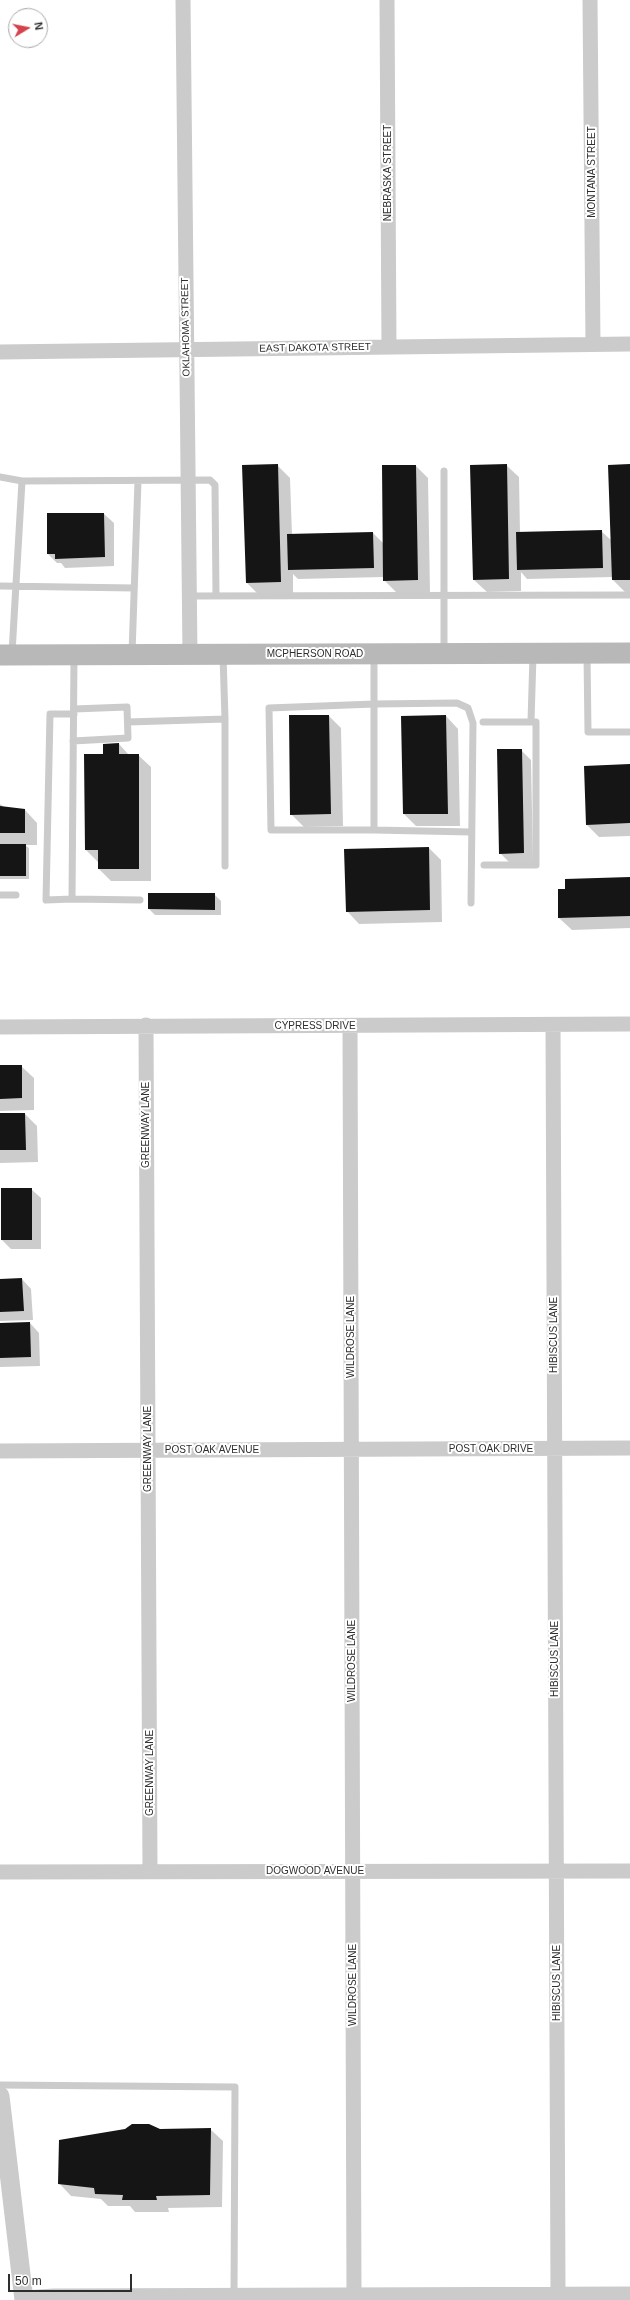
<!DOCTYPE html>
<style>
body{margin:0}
#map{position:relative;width:630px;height:2300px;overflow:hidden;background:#fff;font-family:Arial,sans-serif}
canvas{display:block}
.north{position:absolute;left:8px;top:8px;width:40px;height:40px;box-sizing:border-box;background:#fff;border:1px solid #ababab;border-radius:50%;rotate:80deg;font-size:11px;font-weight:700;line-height:16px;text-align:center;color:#2e2e2e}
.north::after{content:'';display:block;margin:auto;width:14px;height:18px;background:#d4424c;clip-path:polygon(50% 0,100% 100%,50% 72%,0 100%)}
.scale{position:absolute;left:8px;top:2274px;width:124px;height:18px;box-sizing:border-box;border:2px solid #2e2e2e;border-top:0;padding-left:5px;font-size:12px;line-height:14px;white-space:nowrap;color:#2e2e2e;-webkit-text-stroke:3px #fff;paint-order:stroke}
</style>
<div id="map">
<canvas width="630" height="2300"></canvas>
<div class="north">N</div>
<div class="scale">50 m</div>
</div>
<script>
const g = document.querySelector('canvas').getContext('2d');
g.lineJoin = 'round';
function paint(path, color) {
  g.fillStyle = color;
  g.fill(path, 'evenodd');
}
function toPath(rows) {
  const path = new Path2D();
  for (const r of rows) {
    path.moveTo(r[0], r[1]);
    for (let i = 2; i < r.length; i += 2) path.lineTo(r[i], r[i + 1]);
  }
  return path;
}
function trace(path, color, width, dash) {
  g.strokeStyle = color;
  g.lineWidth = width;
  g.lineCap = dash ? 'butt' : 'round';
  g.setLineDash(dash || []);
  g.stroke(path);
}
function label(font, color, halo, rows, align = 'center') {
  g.font = font + ' Arial,sans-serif';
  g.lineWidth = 4;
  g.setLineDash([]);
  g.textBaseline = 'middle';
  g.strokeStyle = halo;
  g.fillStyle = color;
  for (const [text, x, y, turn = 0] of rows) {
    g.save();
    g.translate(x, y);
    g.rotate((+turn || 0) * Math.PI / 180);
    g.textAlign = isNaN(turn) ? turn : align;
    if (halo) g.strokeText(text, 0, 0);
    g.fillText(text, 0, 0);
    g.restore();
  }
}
paint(toPath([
 [277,465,290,478,292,535,373,533,384,544,416,466,428,478,430,592,397,593,384,580,384,577,298,579,293,574,293,594,259,595,247,583],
 [506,465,519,477,520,533,601,531,612,541,630,465,630,592,625,592,613,580,613,577,527,579,521,572,521,591,487,592,474,580],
 [48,514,104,514,114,523,114,566,65,568,61,563,57,563,48,554],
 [329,716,341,728,343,826,304,827,291,814],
 [446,716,458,729,460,826,416,826,404,814,402,717],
 [119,744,129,755,138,755,151,767,151,881,111,881,99,869,98,862,86,850],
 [521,750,531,760,533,862,510,863,500,853],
 [630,765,630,836,599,837,586,824],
 [0,804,4,807,25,810,37,823,37,845,25,845,29,848,29,879,0,879],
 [429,848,441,860,442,922,359,924,347,911],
 [630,878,630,928,572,930,559,918,566,890],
 [214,894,221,901,221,915,155,915,149,909],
 [0,1066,21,1066,34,1078,34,1110,0,1111],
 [0,1114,25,1114,37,1126,38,1162,0,1163],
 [31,1189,41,1198,41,1249,11,1249,2,1240],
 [22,1279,31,1289,33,1320,0,1321,0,1280],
 [30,1323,39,1333,40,1366,0,1367,0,1324],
 [210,2129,223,2141,222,2207,168,2208,169,2212,135,2212,130,2206,108,2206,101,2199,71,2196,59,2183,160,2130]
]), '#0003');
paint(toPath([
 [278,464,281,582,246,583,242,465],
 [507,464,509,579,473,580,470,465],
 [630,464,630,580,612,580,608,465],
 [382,465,416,465,418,580,383,581],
 [47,513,104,513,105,557,55,559,55,554,47,554],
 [602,530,603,568,517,570,516,532],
 [373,532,374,568,288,570,287,534],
 [289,715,329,715,331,814,290,815],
 [446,715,448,814,403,814,401,716],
 [119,743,119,754,139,754,139,869,98,869,98,850,85,850,84,754,103,754,103,744],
 [497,749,522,749,524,853,499,854],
 [630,764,630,823,586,825,584,766],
 [0,806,25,809,25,833,0,833],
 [0,844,26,844,26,876,0,876],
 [429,847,430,910,346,912,344,849],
 [630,877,630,916,558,918,558,889,565,889,565,879],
 [148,893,215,893,215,910,148,909],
 [0,1065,22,1065,22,1098,0,1099],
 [0,1113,25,1113,26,1150,0,1150],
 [1,1188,32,1188,32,1240,1,1240],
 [22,1278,24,1311,0,1312,0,1279],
 [30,1322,31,1357,0,1358,0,1323],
 [132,2124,149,2124,160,2129,211,2128,210,2195,156,2196,157,2200,122,2200,123,2195,95,2194,94,2188,58,2184,59,2140,125,2129]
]), '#151515');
trace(toPath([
 [0,477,22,481,210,480,215,485,216,596],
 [0,586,134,588],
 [189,596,630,595],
 [444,652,444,471],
 [12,653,22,481],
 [132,653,138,481],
 [587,655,588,732,630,732],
 [374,656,374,830,271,830,269,708,374,704,457,703,468,708,473,723,471,903],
 [74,657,72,899,140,900],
 [531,721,533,656],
 [128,722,225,719,223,655],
 [483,722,536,722,536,865,484,865],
 [73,741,128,738,127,707,74,709],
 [374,830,471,832],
 [225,866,225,719],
 [0,895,16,895],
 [72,899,46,900,50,714,74,714],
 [0,2085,235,2087,234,2295]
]), '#cbcbcb', 7);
trace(toPath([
 [183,0,190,655],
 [387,0,389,347],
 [590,0,593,344],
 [0,352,630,344],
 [146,1025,150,1872],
 [553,1025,558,2294],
 [350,1026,354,2295],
 [0,1027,630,1024],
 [0,1451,630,1448],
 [0,1872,630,1871],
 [24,2298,54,2296,630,2294]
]), '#cbcbcb', 15);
trace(toPath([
 [0,2096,24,2300]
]), '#cbcbcb', 19);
trace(toPath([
 [0,655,630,653]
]), '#b8b8b8', 21);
label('10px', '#2e2e2e', '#fff', [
 ["MONTANA STREET",592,172,-90],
 ["NEBRASKA STREET",388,173,-90],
 ["OKLAHOMA STREET",186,327,-91],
 ["EAST DAKOTA STREET",315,348,-1],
 ["MCPHERSON ROAD",315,654],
 ["CYPRESS DRIVE",315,1026],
 ["GREENWAY LANE",146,1125,-90],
 ["HIBISCUS LANE",554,1335,-90],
 ["WILDROSE LANE",351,1337,-90],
 ["GREENWAY LANE",148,1449,-90],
 ["POST OAK DRIVE",491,1449],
 ["POST OAK AVENUE",212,1450],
 ["HIBISCUS LANE",555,1659,-90],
 ["WILDROSE LANE",352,1661,-90],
 ["GREENWAY LANE",150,1773,-90],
 ["DOGWOOD AVENUE",315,1871],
 ["HIBISCUS LANE",557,1983,-90],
 ["WILDROSE LANE",353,1985,-90]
]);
</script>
